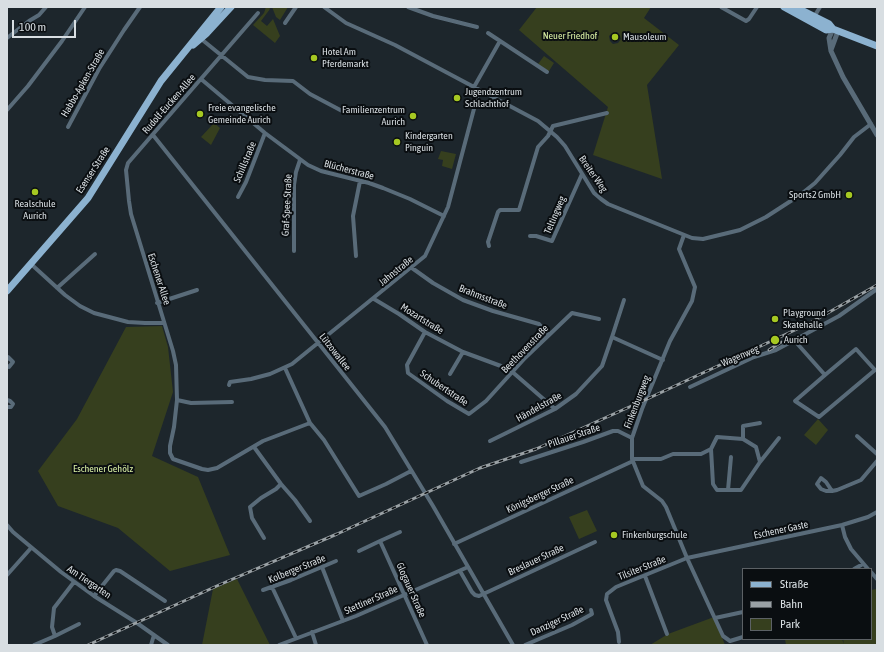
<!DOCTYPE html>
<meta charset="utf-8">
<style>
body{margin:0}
#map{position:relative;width:884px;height:652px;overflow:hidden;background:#1d262c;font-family:"Asap Condensed",sans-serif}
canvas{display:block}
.frame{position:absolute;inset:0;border:8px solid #d8dee2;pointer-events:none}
.legend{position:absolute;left:742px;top:568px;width:130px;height:72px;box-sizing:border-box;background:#0a0e11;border:1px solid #5c6165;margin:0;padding:5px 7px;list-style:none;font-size:12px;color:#d8dee2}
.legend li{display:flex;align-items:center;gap:8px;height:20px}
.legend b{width:20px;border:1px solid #5c6165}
.scale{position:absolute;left:12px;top:20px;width:64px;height:18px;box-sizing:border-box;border:2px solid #d8dee2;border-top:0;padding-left:5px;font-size:12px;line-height:14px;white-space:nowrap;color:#d8dee2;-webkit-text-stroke:3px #0a0e11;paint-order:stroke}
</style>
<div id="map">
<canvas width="884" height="652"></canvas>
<div class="frame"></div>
<ul class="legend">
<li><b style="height:5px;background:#8cb2d0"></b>Straße</li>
<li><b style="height:5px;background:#9aa1a5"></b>Bahn</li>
<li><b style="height:11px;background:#363f1e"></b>Park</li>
</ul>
<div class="scale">100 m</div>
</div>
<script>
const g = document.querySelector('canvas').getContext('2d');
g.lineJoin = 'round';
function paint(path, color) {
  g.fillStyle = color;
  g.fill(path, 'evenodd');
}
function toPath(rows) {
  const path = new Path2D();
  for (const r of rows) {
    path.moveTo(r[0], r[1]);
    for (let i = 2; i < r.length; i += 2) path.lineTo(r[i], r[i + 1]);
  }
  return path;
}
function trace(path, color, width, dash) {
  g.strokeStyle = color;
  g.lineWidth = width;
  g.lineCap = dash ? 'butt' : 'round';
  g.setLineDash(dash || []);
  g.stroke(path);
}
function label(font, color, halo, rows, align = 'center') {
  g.font = font + ' "Asap Condensed",sans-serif';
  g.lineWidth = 4;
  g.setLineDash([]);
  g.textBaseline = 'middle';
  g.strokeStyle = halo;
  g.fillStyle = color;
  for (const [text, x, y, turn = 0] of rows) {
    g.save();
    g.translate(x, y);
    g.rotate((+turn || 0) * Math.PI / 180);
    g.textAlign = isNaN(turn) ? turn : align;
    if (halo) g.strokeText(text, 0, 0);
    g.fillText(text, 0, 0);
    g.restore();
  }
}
paint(toPath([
 [266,7,269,7,270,9,261,21,267,26,273,19,280,36,275,43,253,25,264,13],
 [272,7,288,7,280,20,276,17],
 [537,7,651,7,644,18,679,45,647,85,662,179,593,155,608,107,519,30],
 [617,32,620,35,621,39,618,43,613,44,610,41,609,36,612,33],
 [544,56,554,63,549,71,538,64],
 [214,123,220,128,211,145,201,137],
 [441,151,456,154,452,169,442,166,443,160,438,159],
 [162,326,168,347,173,392,152,456,198,477,230,555,170,571,118,528,58,506,38,471,77,419,126,327],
 [818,419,828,430,816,445,804,435],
 [587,510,597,531,579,539,569,517],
 [237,579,270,645,202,645,213,589],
 [877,589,877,645,786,645,785,639,842,639,844,644,843,639,871,639,871,590],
 [714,617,725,645,650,645,668,634]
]), '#363f1e');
trace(toPath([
 [324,7,346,23,395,45,538,121,557,137,565,146,594,193,601,199,608,204,692,238,703,239,740,230,766,217,800,195,815,183,840,155,854,137,871,124],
 [408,7,433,16,477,27],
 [721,7,746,21,749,19,757,7],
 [258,13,128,163,126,170,129,201,131,214,173,351,176,365,177,400,174,427,170,446,170,453,173,459,202,469,208,470,217,468,263,441,310,423],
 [814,17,820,7],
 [285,23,296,7],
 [488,33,547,72],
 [7,38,29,21,39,15,46,7],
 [200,38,248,77,265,80,293,81,310,94,344,112],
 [201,79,265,133,308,165,321,171,369,183,383,188,410,199,444,216],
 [474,87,500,41],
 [7,110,28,86,62,41,85,7],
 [68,127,99,69,124,30,140,7],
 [153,135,385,427,433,506,513,645],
 [238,197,246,182,265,133],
 [684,235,679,249,695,287,692,301,670,341,642,409,632,438,632,459,643,486,662,501,666,507,687,558,723,636,730,641,743,637],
 [530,236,536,236,552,241,582,174],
 [489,246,488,242,498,212,500,210,519,210,538,147,548,136,553,126,607,113],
 [294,251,294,185,296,172,300,160],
 [356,256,353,216,360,181],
 [31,264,65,295,80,306,94,313,128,322,145,323,164,323],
 [412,268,433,283,463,300,493,311,539,324,549,335],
 [57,288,95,254],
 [374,299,399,314,425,332,463,352,509,369,555,409],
 [157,303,197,290],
 [425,332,407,365,408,373,447,401,469,414,486,401,525,358,572,313,599,319],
 [612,337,624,300],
 [794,340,825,375,795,401,819,417,875,370,856,349,825,375],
 [7,359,8,357,13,362,9,367,7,366],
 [285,368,310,423,324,440,359,496,386,484,411,471],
 [450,374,463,352],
 [229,385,230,382,251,379,270,374,292,364,425,256,448,207,479,90],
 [690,387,754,357,776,350,839,316,877,289],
 [7,400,10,401,13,404,11,407,7,407],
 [177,400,191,403,232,402],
 [857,436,877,454],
 [743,439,743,426,760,423],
 [490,441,555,409,576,394,602,366,612,337,663,360],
 [254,447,281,484,295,500,310,521],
 [711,449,717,437,743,439,756,447,760,462],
 [632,459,661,459,673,454,701,454,711,449,713,484,717,490,741,490,760,462,779,438],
 [521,462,583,442,613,431,618,431,632,438],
 [728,490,731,457],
 [832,491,826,482,821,478,817,484,821,489,826,491,832,491,837,490,861,480,877,461],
 [7,525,13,532,61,572,94,596,137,623,168,645],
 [842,525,845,537,851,549,868,569],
 [400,532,380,541,427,645],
 [264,538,252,518,250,507,261,498,276,489,281,484],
 [454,544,633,461],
 [359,551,380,541],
 [322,567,343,621],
 [854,569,863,564],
 [460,571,472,592,475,595,479,596,595,542],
 [871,572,877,579],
 [7,575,31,548],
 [645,576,667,634],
 [272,587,296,638],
 [263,590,291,580,336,561],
 [94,596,114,571,116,570,120,571,165,601],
 [715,618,743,612],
 [312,632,316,645],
 [55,636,79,624],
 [619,642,618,632,606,600,607,594,616,587,687,558,842,525,868,517,877,512],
 [34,645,55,636,52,627,54,608,74,582],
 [151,645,154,635],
 [279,645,356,616,468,567],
 [525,645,572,625,592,614,591,610]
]), '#596b79', 4);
trace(toPath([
 [833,29,829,38,831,51,843,77,877,135],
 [831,50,838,31]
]), '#596b79', 5);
trace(toPath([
 [784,7,826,30,833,29],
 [795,7,829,24,833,29,877,46],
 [193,45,207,33,231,7],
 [7,291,88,198,161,81,221,7]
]), '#8cb2d0', 7);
const rail = toPath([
 [769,350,781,342],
 [88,645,219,585,337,534,480,468,536,449,647,399,810,323,877,285]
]);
trace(rail, '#9aa1a5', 3);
trace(rail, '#0a0e11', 1.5, [4.5]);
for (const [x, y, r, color] of [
 [615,37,4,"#a6c822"],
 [314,58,4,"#a6c822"],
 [457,98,4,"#a6c822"],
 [200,114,4,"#a6c822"],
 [413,116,4,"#a6c822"],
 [397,142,4,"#a6c822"],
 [35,192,4,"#a6c822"],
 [849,195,4,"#a6c822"],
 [775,319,4,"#a6c822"],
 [775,340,5,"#a6c822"],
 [614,535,4,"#a6c822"]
]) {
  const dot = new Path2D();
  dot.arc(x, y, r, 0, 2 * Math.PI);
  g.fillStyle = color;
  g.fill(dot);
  trace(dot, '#0a0e11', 1.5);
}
label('10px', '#d9efa4', '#0a0e11', [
 ["Neuer Friedhof",570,36],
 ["Eschener Gehölz",103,469]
]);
label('10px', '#d8dee2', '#0a0e11', [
 ["Mausoleum",623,37],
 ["Hotel Am",322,52],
 ["Pferdemarkt",322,64],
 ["Jugendzentrum",465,92],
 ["Schlachthof",465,104],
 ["Freie evangelische",208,108],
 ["Gemeinde Aurich",208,120],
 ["Familienzentrum",405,110,"right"],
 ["Aurich",405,122,"right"],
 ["Kindergarten",405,136],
 ["Pinguin",405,148],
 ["Sports2 GmbH",841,195,"right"],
 ["Realschule",35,204,"center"],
 ["Aurich",35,216,"center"],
 ["Playground",783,313],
 ["Skatehalle",783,325],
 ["Aurich",784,340],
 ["Finkenburgschule",622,535]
], 'left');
label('10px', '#d8dee2', '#0a0e11', [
 ["Habbo-Apken-Straße",83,83,-60],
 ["Rudolf-Eucken-Allee",169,104,-49],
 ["Schillstraße",245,162,-67],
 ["Esenser Straße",93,170,-57],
 ["Blücherstraße",349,170,15],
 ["Breiter Weg",593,174,55],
 ["Graf-Spee-Straße",287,205,-87],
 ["Teltingweg",555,215,-67],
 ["Jahnstraße",396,271,-39],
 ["Eschener Allee",159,279,72],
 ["Brahmsstraße",483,297,21],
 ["Mozartstraße",422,319,32],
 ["Beethovenstraße",525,349,-46],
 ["Lützowallee",335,352,52],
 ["Wagenweg",740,356,-23],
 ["Schubertstraße",444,388,34],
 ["Finkenburgweg",637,402,-69],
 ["Händelstraße",539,407,-29],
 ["Pillauer Straße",574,436,-19],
 ["Königsberger Straße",540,495,-25],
 ["Eschener Gaste",781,530,-12],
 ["Breslauer Straße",536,560,-25],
 ["Tilsiter Straße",642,568,-22],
 ["Kolberger Straße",297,569,-22],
 ["Am Tiergarten",89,582,34],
 ["Glogauer Straße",411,590,66],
 ["Stettiner Straße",371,600,-24],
 ["Danziger Straße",557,621,-25]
]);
</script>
